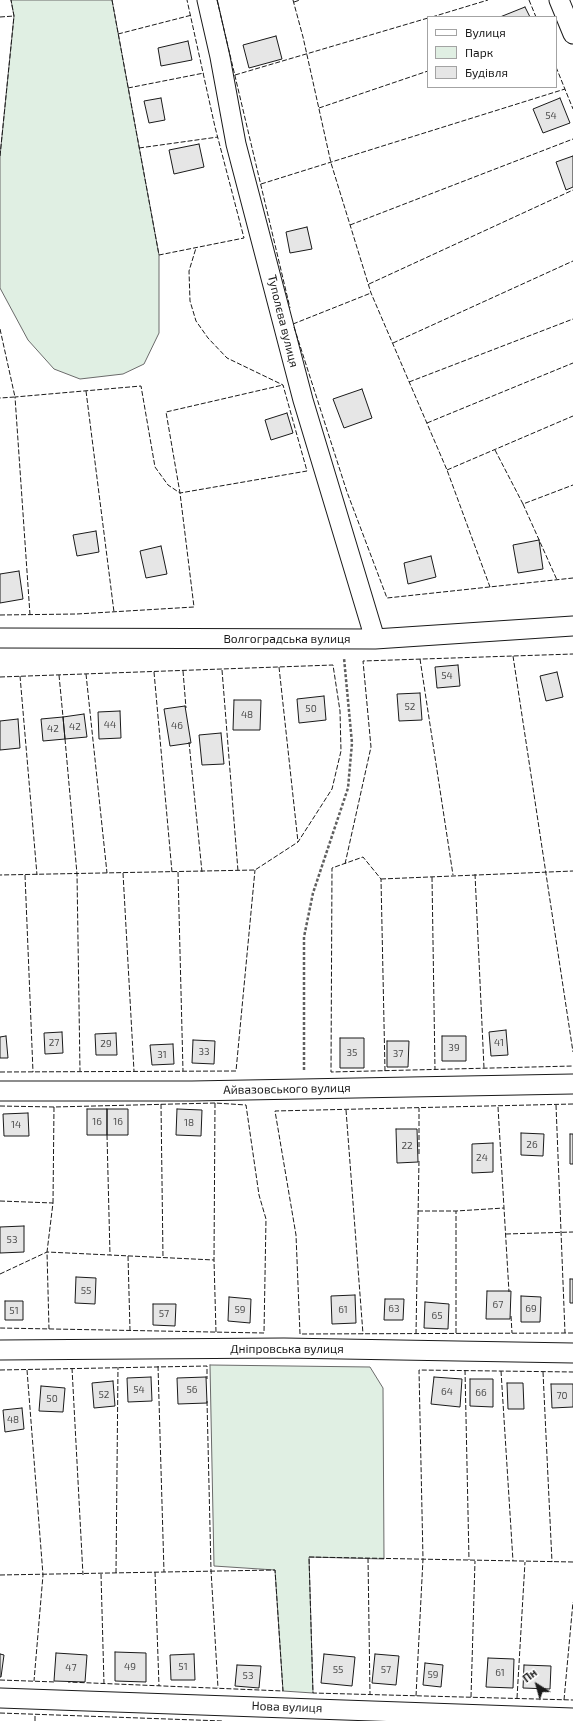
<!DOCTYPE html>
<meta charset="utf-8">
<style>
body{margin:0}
#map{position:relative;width:573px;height:1721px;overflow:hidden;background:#fff;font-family:"Exo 2",sans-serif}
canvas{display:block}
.legend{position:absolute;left:427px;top:16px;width:130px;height:72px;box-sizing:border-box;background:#fff;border:1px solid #a3a3a3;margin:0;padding:5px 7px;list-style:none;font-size:12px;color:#1a1a1a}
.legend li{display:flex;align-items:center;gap:8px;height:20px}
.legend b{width:20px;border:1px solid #a3a3a3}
.north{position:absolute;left:517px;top:1665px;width:40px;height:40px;-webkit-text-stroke:3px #fff;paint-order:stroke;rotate:323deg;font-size:11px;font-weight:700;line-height:16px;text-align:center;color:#1a1a1a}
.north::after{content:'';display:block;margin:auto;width:14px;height:18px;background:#1a1a1a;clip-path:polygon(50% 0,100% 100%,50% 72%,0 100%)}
</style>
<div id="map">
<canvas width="573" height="1721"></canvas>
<ul class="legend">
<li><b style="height:5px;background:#fff"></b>Вулиця</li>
<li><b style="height:11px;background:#e0efe3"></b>Парк</li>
<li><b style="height:11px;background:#e6e6e6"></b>Будівля</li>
</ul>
<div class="north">Пн</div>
</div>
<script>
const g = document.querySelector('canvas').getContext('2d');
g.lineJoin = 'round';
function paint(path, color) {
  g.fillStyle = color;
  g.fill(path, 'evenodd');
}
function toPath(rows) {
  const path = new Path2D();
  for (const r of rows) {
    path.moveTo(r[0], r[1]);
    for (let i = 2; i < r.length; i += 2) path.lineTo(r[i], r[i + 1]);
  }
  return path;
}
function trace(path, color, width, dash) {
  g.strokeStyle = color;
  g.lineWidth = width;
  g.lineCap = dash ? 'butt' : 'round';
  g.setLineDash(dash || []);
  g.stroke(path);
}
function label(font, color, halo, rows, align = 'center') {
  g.font = font + ' "Exo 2",sans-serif';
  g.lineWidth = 3;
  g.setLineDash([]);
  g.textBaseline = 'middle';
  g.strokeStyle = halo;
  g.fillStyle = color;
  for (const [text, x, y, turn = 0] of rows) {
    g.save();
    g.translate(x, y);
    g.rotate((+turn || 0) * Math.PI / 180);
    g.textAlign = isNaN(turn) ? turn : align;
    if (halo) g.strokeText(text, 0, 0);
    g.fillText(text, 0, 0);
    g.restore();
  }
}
const green = toPath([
 [11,0,112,0,159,255,159,333,144,364,123,374,80,379,54,369,28,340,0,288,0,156,14,16,11,0],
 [210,1365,370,1367,383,1388,384,1559,309,1557,313,1693,283,1691,275,1570,214,1566,210,1365]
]);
paint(green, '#e0efe3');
trace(green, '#6a6a6a', 1);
const building = toPath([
 [525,7,530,17,500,17,525,7],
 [276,36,282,59,249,68,243,45,276,36],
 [188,41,192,60,161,66,158,48,188,41],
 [161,98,165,120,149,123,144,101,161,98],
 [560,98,570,123,543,133,533,109,560,98],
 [199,144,204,167,174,174,169,150,199,144],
 [573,156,573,187,566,190,556,162,573,156],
 [307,227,312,249,290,253,286,232,307,227],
 [362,389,372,418,344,428,333,399,362,389],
 [287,413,293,433,271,440,265,420,287,413],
 [96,531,99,552,77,556,73,535,96,531],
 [539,540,543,569,518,573,513,545,539,540],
 [161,546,167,574,146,578,140,551,161,546],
 [431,556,436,577,408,584,404,563,431,556],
 [19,571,23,599,0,603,0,574,19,571],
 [458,665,460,686,437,688,435,667,458,665],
 [557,672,563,697,546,701,540,676,557,672],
 [420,693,422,720,399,721,397,694,420,693],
 [324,696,326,720,299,723,297,699,324,696],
 [234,700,261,700,260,730,233,730,234,700],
 [185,706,191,743,170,746,164,709,185,706],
 [120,711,121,738,99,739,98,712,120,711],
 [84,714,87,737,65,739,63,717,84,714],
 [63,717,65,739,43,741,41,719,63,717],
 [18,719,20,748,0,750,0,721,18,719],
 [221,733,224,764,202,765,199,735,221,733],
 [506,1030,508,1055,491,1056,489,1032,506,1030],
 [62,1032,63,1053,45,1054,44,1033,62,1032],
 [116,1033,117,1055,96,1055,95,1034,116,1033],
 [6,1036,8,1058,0,1058,0,1037,6,1036],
 [442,1036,466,1036,466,1061,442,1061,442,1036],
 [340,1038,364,1038,364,1068,340,1068,340,1038],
 [193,1040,215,1041,214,1064,192,1063,193,1040],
 [387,1041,409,1041,408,1067,387,1067,387,1041],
 [173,1044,174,1064,152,1065,150,1045,173,1044],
 [87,1109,107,1109,107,1135,87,1135,87,1109],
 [107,1109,128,1109,128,1135,107,1135,107,1109],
 [177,1109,202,1110,201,1136,176,1135,177,1109],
 [28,1113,29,1136,4,1136,3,1114,28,1113],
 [396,1129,417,1129,418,1162,397,1163,396,1129],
 [521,1133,544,1134,543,1156,521,1155,521,1133],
 [570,1134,573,1134,573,1164,570,1164,570,1134],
 [493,1143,493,1172,472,1173,472,1144,493,1143],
 [24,1226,24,1252,0,1253,0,1227,24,1226],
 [76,1277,96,1278,95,1304,75,1303,76,1277],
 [570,1279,573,1279,573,1303,570,1303,570,1279],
 [487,1291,511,1291,510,1319,486,1319,487,1291],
 [355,1295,356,1323,332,1324,331,1296,355,1295],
 [521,1296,541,1297,540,1322,521,1322,521,1296],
 [229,1297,251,1299,250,1323,228,1321,229,1297],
 [385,1299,404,1299,403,1320,384,1320,385,1299],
 [5,1301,23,1301,23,1320,5,1320,5,1301],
 [425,1302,449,1304,448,1329,424,1328,425,1302],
 [153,1304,176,1304,175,1326,153,1325,153,1304],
 [151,1377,152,1401,128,1402,127,1378,151,1377],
 [206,1377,207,1403,178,1404,177,1378,206,1377],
 [434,1377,462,1379,460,1407,431,1404,434,1377],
 [470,1379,493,1379,493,1407,470,1406,470,1379],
 [113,1381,115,1406,94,1408,92,1383,113,1381],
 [507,1383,523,1383,524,1409,508,1409,507,1383],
 [551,1384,573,1384,573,1407,552,1408,551,1384],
 [41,1386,65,1388,63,1412,39,1411,41,1386],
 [22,1408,24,1429,5,1432,3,1410,22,1408],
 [115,1652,146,1653,146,1682,115,1681,115,1652],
 [56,1653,87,1655,85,1682,54,1681,56,1653],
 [0,1654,4,1655,1,1677,0,1677,0,1654],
 [194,1654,195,1680,171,1680,170,1655,194,1654],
 [324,1654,355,1657,352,1686,321,1683,324,1654],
 [375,1654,399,1656,396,1685,372,1683,375,1654],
 [488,1658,514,1659,513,1688,486,1687,488,1658],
 [425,1663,443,1665,441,1687,423,1685,425,1663],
 [237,1665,261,1666,259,1688,235,1686,237,1665],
 [524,1665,551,1666,550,1689,523,1688,524,1665]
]);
paint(building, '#e6e6e6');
trace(building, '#1a1a1a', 1);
const street = toPath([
 [207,0,220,57,236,144,303,400,375,639],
 [559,0,573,34],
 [0,638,375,639,573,626],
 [0,1091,192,1091,573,1084],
 [0,1350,284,1348,573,1353],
 [0,1698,573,1718]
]);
trace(street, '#1a1a1a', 21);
trace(toPath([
 [304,1070,304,937,313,893,348,788,352,743,344,658]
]), '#5f5f5f', 2.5, [3, 2]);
trace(street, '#fff', 19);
trace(toPath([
 [112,0,159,255,244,238,215,127,187,0],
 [217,0,290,308],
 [293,0,303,37,331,163,371,293,447,470,490,587],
 [529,0,536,17],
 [294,2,300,0],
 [0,17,14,16],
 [432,17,488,0],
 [118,34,192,15],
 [556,67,573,109],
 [235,75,428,18],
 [128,88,204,73],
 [319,108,428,71],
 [139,148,218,137],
 [0,156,14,16,11,0],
 [261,184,565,89],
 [350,225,573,139],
 [369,284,573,190],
 [293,324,371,293],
 [294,327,347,492,387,598,573,578],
 [0,329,15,397,0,398],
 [393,343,573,261],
 [409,382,573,319],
 [86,391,114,612],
 [427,423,573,363],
 [495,450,523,504,573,485],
 [447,470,573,416],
 [523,504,557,580],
 [0,615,77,614,194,607,180,493,166,412,283,385],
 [30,615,15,397,141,386,155,467,168,485,180,493,307,471,283,385,227,358,208,338,196,321,190,301,189,271,196,248],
 [513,656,573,1052],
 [420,659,453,875],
 [279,667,298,842],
 [222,670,238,871],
 [183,671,186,708],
 [154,672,172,872],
 [86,674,107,873],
 [59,675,63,717],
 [20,676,37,875],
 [0,677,333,665,340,711,341,751,332,789,298,842,255,870,0,875],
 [65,739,77,874,80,1071],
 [189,742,202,872],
 [345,864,371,747,363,661,573,654],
 [178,872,183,1071],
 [123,873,134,1071],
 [475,874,484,1068],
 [25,875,33,1072],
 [432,877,435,1070],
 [381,879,573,871],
 [385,1071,381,879,363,857,332,868,331,1072,573,1066],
 [0,1072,236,1071,255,870],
 [215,1103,214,1260,216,1332],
 [161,1104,163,1258],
 [573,1104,275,1111,296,1235,300,1334,573,1333],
 [556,1105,565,1333],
 [0,1106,54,1107,215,1103,246,1105,259,1195,266,1219,264,1333,0,1328],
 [498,1107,509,1292],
 [346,1110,363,1334],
 [107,1135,110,1255],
 [419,1154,419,1108],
 [0,1201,53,1203,47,1252,49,1329],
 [53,1203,54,1107],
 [418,1211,456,1211,504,1208],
 [506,1234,573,1232],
 [128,1256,130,1330],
 [0,1274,47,1252,214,1260],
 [511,1316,512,1333],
 [456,1333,456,1211],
 [416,1334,419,1160],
 [158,1366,164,1572],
 [72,1368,83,1575],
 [0,1370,207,1366,207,1379],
 [27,1370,43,1575,34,1681],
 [465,1370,469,1560],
 [501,1371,513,1561],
 [543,1372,552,1562],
 [207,1401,211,1570,218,1688],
 [368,1558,370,1694],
 [573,1562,309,1557,313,1693,573,1700],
 [155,1572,159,1686],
 [116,1573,118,1367],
 [101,1574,104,1684],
 [0,1575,275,1570,283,1691,68,1682],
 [0,1680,56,1682],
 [416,1696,423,1559,419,1370,573,1372],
 [471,1697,475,1561],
 [517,1698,525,1562],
 [564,1700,573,1602],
 [0,1713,223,1721],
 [35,1721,35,1714]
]), '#1a1a1a', 1, [5, 2]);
label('10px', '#4d4d4d', null, [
 ["54",551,116],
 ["54",447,676],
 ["52",410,707],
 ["50",311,709],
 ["48",247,715],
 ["44",110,725],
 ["46",177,726],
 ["42",75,727],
 ["42",53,729],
 ["27",54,1043],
 ["41",499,1043],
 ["29",106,1044],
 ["39",454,1048],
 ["33",204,1052],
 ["35",352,1053],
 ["37",398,1054],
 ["31",162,1055],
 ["16",97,1122],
 ["16",118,1122],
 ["18",189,1123],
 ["14",16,1125],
 ["26",532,1145],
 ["22",407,1146],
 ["24",482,1158],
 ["53",12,1240],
 ["55",86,1291],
 ["67",498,1305],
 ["63",394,1309],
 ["69",531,1309],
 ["59",240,1310],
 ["61",343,1310],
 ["51",14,1311],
 ["57",164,1314],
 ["65",437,1316],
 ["54",139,1390],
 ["56",192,1390],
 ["64",447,1392],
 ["66",481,1393],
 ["52",104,1395],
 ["70",562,1396],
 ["50",52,1399],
 ["48",13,1420],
 ["49",130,1667],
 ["51",183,1667],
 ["47",71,1668],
 ["55",338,1670],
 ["57",386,1670],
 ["61",500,1673],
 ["59",433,1675],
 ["53",248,1676]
]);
label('12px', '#1a1a1a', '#fff', [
 ["Туполєва вулиця",283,321,76],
 ["Волгоградська вулиця",287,639],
 ["Айвазовського вулиця",287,1089,-1],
 ["Дніпровська вулиця",287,1349],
 ["Нова вулиця",287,1707,2]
]);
</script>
